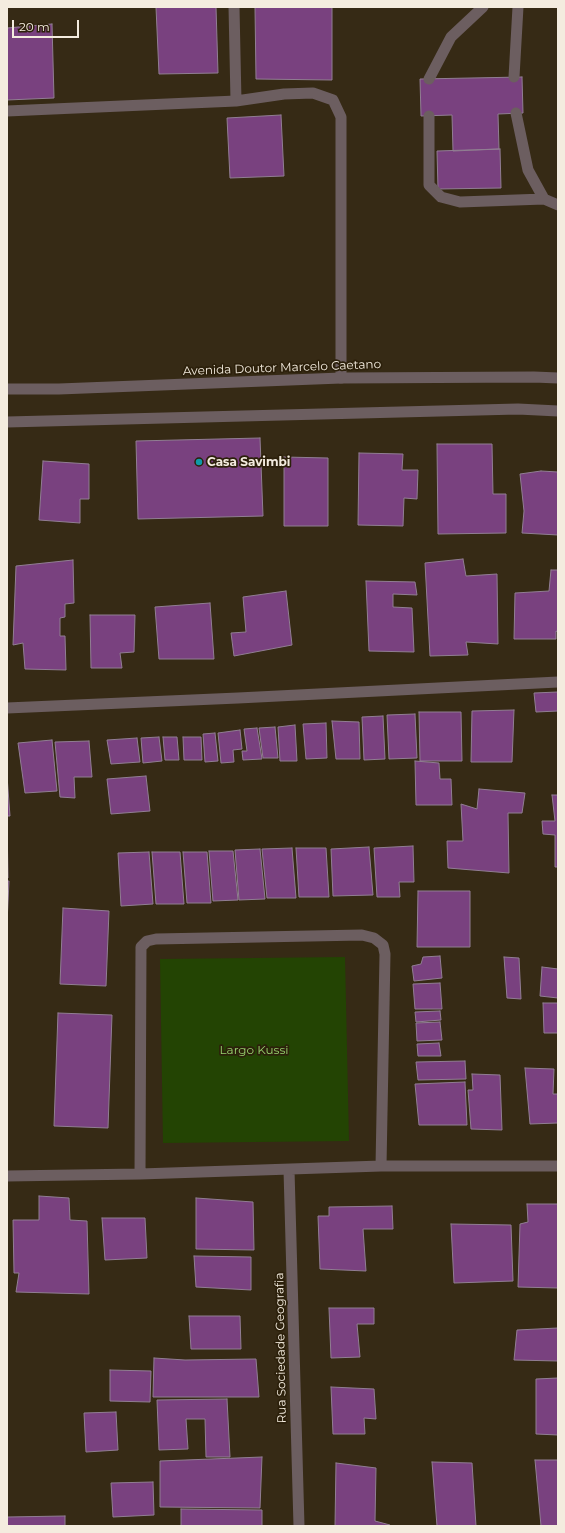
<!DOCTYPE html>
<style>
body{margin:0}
#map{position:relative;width:565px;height:1533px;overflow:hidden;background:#362a15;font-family:Montserrat,sans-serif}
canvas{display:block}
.frame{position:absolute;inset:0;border:8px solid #f4ecdf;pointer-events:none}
.scale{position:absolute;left:12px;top:20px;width:67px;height:18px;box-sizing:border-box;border:2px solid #f4ecdf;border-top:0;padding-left:5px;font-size:12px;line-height:14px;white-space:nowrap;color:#f4ecdf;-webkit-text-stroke:3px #2c200b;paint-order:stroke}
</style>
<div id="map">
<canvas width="565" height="1533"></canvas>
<div class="frame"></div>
<div class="scale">20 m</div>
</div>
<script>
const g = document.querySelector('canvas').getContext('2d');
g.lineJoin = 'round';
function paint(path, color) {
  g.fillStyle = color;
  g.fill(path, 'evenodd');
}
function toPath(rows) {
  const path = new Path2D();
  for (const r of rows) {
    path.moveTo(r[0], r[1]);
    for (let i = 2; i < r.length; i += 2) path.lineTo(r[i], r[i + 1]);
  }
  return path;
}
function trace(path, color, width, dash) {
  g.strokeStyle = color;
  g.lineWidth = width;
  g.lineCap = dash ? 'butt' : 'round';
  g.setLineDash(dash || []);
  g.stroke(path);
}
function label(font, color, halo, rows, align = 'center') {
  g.font = font + ' Montserrat,sans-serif';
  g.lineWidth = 3.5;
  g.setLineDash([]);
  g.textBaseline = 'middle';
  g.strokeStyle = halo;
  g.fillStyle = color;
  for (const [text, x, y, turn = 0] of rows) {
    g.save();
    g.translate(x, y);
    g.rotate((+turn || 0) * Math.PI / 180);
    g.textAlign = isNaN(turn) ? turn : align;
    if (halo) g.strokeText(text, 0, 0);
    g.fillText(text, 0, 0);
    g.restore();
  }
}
paint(toPath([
 [345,957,349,1141,163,1143,160,959]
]), '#234403');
const building = toPath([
 [156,7,216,7,218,73,159,74,156,7],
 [255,7,332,7,332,80,256,79,255,7],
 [52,24,54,98,7,100,7,28,52,24],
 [522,77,523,113,498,114,499,149,453,151,452,115,421,116,420,79,522,77],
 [281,115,284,176,230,178,227,118,281,115],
 [500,149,501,188,438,189,437,151,500,149],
 [260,438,263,516,138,519,136,441,260,438],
 [437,444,492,444,493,494,506,494,506,533,438,534,437,444],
 [359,453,403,454,402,470,418,470,417,499,404,498,403,526,358,525,359,453],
 [284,457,328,458,328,526,284,526,284,457],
 [43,461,89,464,89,499,80,499,80,523,39,520,43,461],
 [541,471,558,472,558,535,522,533,524,511,520,474,541,471],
 [463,559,466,576,497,574,498,644,466,642,468,655,430,656,425,563,463,559],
 [73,560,74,603,65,604,65,617,60,618,60,636,65,636,66,670,25,669,23,643,13,645,16,566,73,560],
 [551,570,558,570,558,632,556,631,556,639,514,639,515,593,549,591,551,570],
 [366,581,415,582,417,595,393,594,393,607,412,608,414,652,369,651,366,581],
 [286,591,292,645,234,656,231,633,246,632,243,597,286,591],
 [210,603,214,659,159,659,155,607,210,603],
 [90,615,135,615,134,652,120,653,122,668,91,668,90,615],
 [558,692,558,711,536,712,534,693,558,692],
 [514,710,512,762,471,762,472,711,514,710],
 [419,712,461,712,462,761,420,761,419,712],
 [415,714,417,758,389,759,387,715,415,714],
 [383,716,385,759,364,760,362,717,383,716],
 [332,721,359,722,360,759,336,759,332,721],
 [326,723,327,758,306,759,303,724,326,723],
 [295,725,297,761,280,761,278,727,295,725],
 [275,727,278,758,263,758,259,728,275,727],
 [257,728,262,759,243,760,242,751,247,751,244,729,257,728],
 [240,730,242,749,233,750,234,762,221,763,218,733,240,730],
 [215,733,218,761,205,762,203,734,215,733],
 [159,737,162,761,143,763,141,738,159,737],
 [163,737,177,737,179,760,165,760,163,737],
 [183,737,201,737,202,760,184,760,183,737],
 [137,738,140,762,111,764,107,740,137,738],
 [52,740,57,791,25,793,18,743,52,740],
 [89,741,92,777,74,777,75,798,60,797,55,742,89,741],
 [415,761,439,763,440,779,451,779,452,805,416,805,415,761],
 [7,776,10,816,7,816,7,776],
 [146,776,150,811,111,814,107,779,146,776],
 [479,789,525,793,522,813,508,813,509,873,448,868,447,841,463,841,461,804,477,809,479,789],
 [552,795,558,795,558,867,555,867,555,835,543,834,542,821,555,821,552,795],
 [7,819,8,878,7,878,7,819],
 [413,846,414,882,399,882,400,897,377,897,374,848,413,846],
 [369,847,373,895,333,896,331,849,369,847],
 [292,848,296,898,267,898,262,849,292,848],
 [296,848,326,848,329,897,299,897,296,848],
 [260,849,265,899,239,900,235,850,260,849],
 [209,851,233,851,238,900,213,901,209,851],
 [149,852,153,904,121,906,118,853,149,852],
 [152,852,180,852,184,904,156,904,152,852],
 [183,852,207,852,211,903,187,903,183,852],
 [7,881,9,881,7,923,7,881],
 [418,891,470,891,470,947,417,947,418,891],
 [63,908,109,911,106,986,60,984,63,908],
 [440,956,442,978,414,981,412,966,421,964,423,957,440,956],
 [504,957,519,958,521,999,507,998,504,957],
 [542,967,558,969,558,998,540,996,542,967],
 [440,983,442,1009,415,1009,413,984,440,983],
 [543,1003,558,1003,558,1033,544,1033,543,1003],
 [440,1011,441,1020,416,1022,415,1012,440,1011],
 [58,1013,112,1015,108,1128,54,1126,58,1013],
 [440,1022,442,1040,417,1041,416,1023,440,1022],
 [439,1043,441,1056,418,1056,417,1044,439,1043],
 [465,1061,466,1079,418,1080,416,1062,465,1061],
 [525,1068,554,1069,553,1094,558,1094,558,1123,530,1124,525,1068],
 [472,1074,500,1075,502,1130,471,1129,468,1090,473,1090,472,1074],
 [465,1082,467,1125,419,1125,415,1084,465,1082],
 [39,1196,69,1198,70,1220,87,1221,89,1294,16,1292,19,1273,14,1273,13,1220,39,1220,39,1196],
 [196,1198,253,1202,254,1250,196,1249,196,1198],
 [527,1204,558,1204,558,1288,518,1287,520,1224,528,1222,527,1204],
 [392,1206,393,1229,363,1229,366,1271,320,1269,318,1216,329,1216,329,1207,392,1206],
 [102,1218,145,1218,147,1258,105,1260,102,1218],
 [451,1224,511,1225,513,1281,454,1283,451,1224],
 [194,1256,251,1257,251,1290,196,1287,194,1256],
 [329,1308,374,1308,374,1324,357,1324,360,1357,331,1358,329,1308],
 [189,1316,240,1316,241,1349,191,1349,189,1316],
 [558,1328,558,1361,514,1360,517,1330,558,1328],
 [154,1358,185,1360,256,1359,259,1397,153,1397,154,1358],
 [110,1370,151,1371,150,1402,110,1401,110,1370],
 [558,1378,558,1435,536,1434,536,1379,558,1378],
 [331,1387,374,1389,376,1419,364,1418,365,1434,333,1434,331,1387],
 [227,1399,230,1457,206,1457,205,1419,186,1419,188,1449,159,1450,157,1400,227,1399],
 [116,1412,118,1450,86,1452,84,1413,116,1412],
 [262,1457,260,1508,160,1507,160,1461,262,1457],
 [535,1460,558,1460,558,1526,541,1526,535,1460],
 [432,1462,472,1463,476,1526,437,1526,432,1462],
 [336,1463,376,1468,375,1521,390,1525,389,1526,335,1526,336,1463],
 [153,1482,154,1515,113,1517,111,1483,153,1482],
 [181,1509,262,1510,262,1526,181,1526,181,1509],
 [65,1516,65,1526,7,1526,7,1517,65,1516]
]);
paint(building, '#79417f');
trace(building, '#917e93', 1);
trace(toPath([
 [514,77,518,7],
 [429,79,451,37,483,7],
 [516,113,528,170,544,199,558,205],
 [429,116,429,185,441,197,460,202,544,199]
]), '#6c5e60', 11);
trace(toPath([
 [234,7,236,101],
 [7,111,236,101,284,94,313,93,333,100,341,117,341,378],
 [7,708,238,698,558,682],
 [289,1170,299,1526],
 [140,1174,141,947,147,941,156,939,362,935,374,938,383,945,385,954,381,1166],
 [7,1176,140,1174,381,1166,558,1166]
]), '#6c5e60', 11);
trace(toPath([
 [7,389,59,389,341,378,534,377,558,378],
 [7,422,518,409,558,411]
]), '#6c5e60', 11);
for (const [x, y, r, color] of [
 [199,462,4,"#0f9aa8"]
]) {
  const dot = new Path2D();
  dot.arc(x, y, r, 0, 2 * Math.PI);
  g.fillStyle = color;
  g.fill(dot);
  trace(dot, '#2c200b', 1.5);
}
label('12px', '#f4ecdf', '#2c200b', [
 ["Avenida Doutor Marcelo Caetano",282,368,-2],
 ["Rua Sociedade Geografia",281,1348,-91]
]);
label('bold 12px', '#f4ecdf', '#2c200b', [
 ["Casa Savimbi",207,462]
], 'left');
label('12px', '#97d36e', '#2c200b', [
 ["Largo Kussi",254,1050]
]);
</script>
